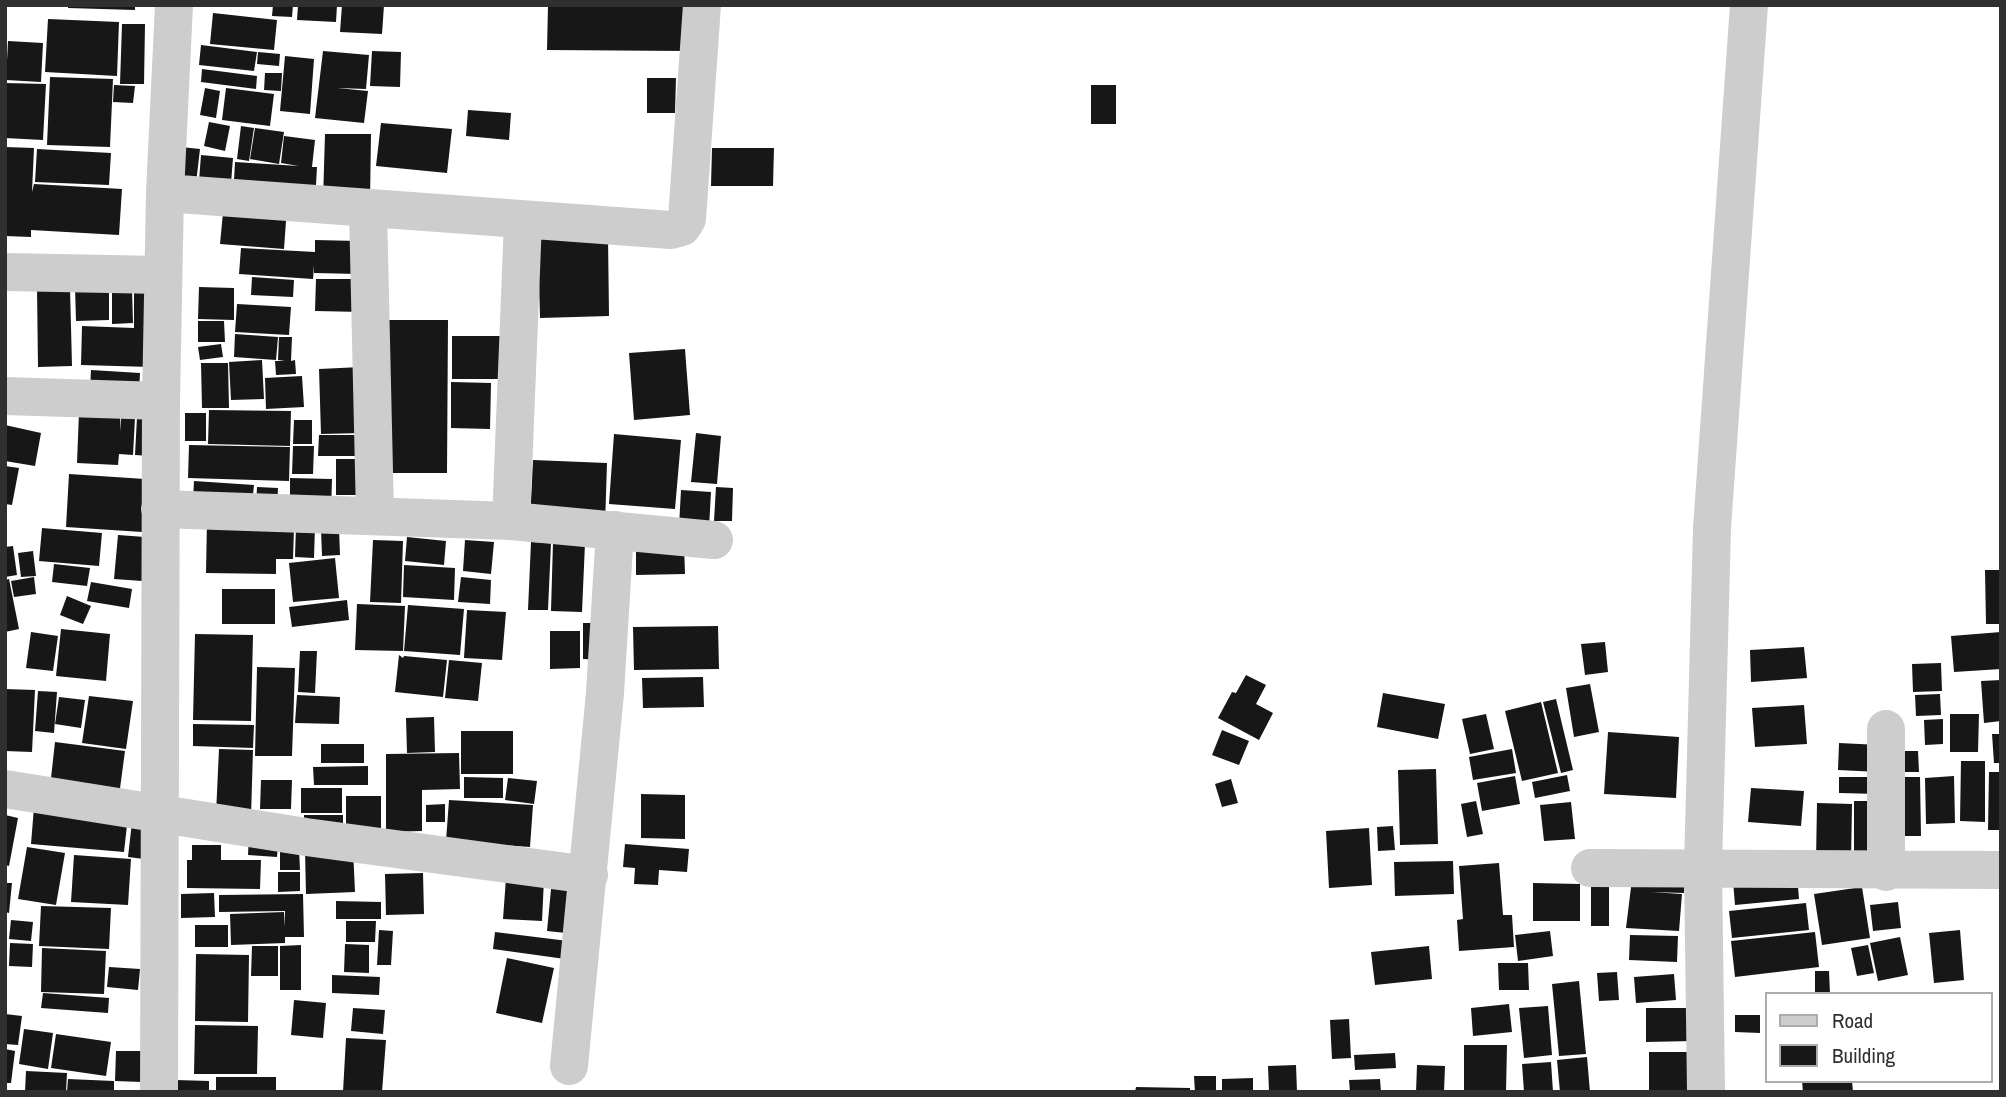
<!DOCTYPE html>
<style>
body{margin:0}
#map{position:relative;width:2006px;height:1097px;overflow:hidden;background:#fff;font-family:"Archivo Narrow",sans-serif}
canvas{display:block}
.frame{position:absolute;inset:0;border:7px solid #303030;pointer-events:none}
.legend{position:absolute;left:1765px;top:992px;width:228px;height:91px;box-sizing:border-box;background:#fff;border:2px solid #acacac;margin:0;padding:9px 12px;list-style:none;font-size:21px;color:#303030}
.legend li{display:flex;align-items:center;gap:14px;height:35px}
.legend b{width:35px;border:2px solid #acacac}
</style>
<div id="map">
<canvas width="2006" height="1097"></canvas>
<div class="frame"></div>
<ul class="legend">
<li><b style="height:9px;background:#cdcdcd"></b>Road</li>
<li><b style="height:19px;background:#171717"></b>Building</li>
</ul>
</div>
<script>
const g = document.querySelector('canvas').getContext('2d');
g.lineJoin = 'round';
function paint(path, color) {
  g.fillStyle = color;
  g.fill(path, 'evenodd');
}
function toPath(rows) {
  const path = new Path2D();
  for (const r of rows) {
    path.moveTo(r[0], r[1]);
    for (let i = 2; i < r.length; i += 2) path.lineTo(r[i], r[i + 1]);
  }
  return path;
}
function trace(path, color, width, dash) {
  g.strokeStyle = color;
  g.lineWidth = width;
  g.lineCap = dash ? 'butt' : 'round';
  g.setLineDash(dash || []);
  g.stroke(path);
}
paint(toPath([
 [68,5,135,5,135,10,68,8],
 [273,5,293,5,292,17,272,16],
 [298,5,337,5,336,22,297,20],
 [342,5,384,5,382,34,340,32],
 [548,5,687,5,687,51,547,50],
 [213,13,277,20,274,50,210,44],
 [48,19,119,22,117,76,45,72],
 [122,24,145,24,144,84,120,84],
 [8,41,43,43,41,82,6,80],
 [201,45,257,52,254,71,199,65],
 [323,51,369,55,366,89,337,88,368,91,364,123,315,118],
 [372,51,401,52,400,87,370,86],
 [258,52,280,54,279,66,257,64],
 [285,56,314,59,310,114,280,111],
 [202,69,257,76,256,89,201,82],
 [265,73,282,73,281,91,264,90],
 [50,77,113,79,110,147,47,145],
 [647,78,676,78,675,113,647,113],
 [5,83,46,84,43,140,5,138],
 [114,85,135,86,133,103,113,102],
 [1091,85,1116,85,1116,124,1091,124],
 [205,88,220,91,216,118,200,115],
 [226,88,274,94,270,126,222,120],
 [468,110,511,113,509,140,466,136],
 [209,122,230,126,225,151,204,146],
 [381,123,452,129,447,173,376,166],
 [241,126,254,128,249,161,237,159],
 [255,128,284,132,279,164,250,159],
 [325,134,371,134,370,202,323,201],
 [284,136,315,140,312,167,317,167,316,185,233,197,235,162,299,166,281,163],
 [5,147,34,148,32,192,34,184,122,189,119,235,31,230,31,237,5,236],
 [181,147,200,149,195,192,177,190],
 [712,148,774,148,773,186,711,186],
 [37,149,111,153,109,185,35,182],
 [201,155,233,158,230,196,198,194],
 [224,202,287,207,284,249,220,244],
 [608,237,609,316,540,318,538,239],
 [315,240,358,241,358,274,314,273,314,265,313,279,239,274,241,248,315,252],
 [252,277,294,280,293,297,251,295],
 [316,279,364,279,363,312,315,311],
 [109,285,109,320,76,321,75,286],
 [199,287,234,288,234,320,198,319],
 [37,288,70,288,72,366,38,367],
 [112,289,132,289,133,323,112,324],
 [134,289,150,289,150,327,142,328,152,328,151,367,81,365,82,326,134,328],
 [237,304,291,307,289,335,235,332],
 [389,320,448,320,447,473,388,473],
 [198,321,224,321,225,342,198,342],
 [235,334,278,337,276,360,234,357],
 [452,336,510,336,511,379,452,379],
 [279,337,292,337,291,361,295,360,296,374,276,375,275,361,285,361,278,360],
 [221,344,223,357,200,360,198,347],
 [685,349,690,415,634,420,629,353],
 [262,360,264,399,231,400,229,362],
 [201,363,228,363,229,408,202,408],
 [361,367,363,433,321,434,319,369],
 [91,370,140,373,139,393,90,390],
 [302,376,304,407,266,409,265,378],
 [451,382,491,383,490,429,451,428],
 [209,410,291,411,290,446,208,444],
 [79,412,120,413,120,432,121,417,135,418,133,455,119,454,118,465,77,463],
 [185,413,206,413,206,441,185,441],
 [137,417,151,417,150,456,135,455],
 [294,420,312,420,312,444,293,444],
 [5,425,41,433,35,466,5,461],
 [696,433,721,436,717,484,691,482],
 [614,434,681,440,675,509,609,504],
 [319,435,366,435,366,456,318,456],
 [189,445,290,447,289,481,188,478],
 [293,446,314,446,313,474,292,474],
 [336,459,363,459,363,495,336,495],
 [533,460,607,463,605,525,530,522],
 [5,466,19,468,12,505,5,504],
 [69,474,145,479,142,532,66,527],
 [290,478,332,479,331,511,290,510],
 [194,481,254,485,252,505,193,501],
 [257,487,278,488,277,507,256,506],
 [716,487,733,488,732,521,714,521],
 [681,490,711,492,709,528,679,526],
 [207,520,294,528,293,559,276,559,276,574,206,573],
 [296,525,315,526,314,558,295,557],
 [42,528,102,533,99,566,39,561],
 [321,529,339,529,340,555,322,556],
 [118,535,145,537,142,581,114,579],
 [407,537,446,541,444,565,405,561],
 [373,540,403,541,401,603,370,602],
 [465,540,494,542,491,574,463,571],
 [531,542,551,543,548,610,528,610],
 [553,542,585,543,582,612,551,611],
 [636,544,684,544,685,574,636,575],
 [13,546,17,575,5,577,5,547],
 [33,551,36,576,21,577,18,553],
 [335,558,339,598,293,602,289,563],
 [54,564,90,568,87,586,52,582],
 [404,565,455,568,454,600,403,597],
 [1985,570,2001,570,2001,624,1986,624],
 [34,577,36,594,14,597,11,581],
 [461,577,491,580,490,604,458,602],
 [9,579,19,629,5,632,5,580],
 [91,582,132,589,129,608,87,601],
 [222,589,275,589,275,624,222,624],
 [67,596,91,606,83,624,60,615],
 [347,600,349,620,292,627,289,607],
 [357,604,405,606,403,651,355,650],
 [408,605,464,609,460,655,404,651],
 [467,610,506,612,502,660,464,658],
 [583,623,602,623,602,660,583,659],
 [718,626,719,669,634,670,633,627],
 [61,629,110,634,106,681,56,676],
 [550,631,580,631,580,668,550,669],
 [31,632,58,636,53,671,26,668],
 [2001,632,2001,669,1954,672,1951,636],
 [195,634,253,635,251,721,193,720],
 [1605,642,1608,672,1585,675,1581,644],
 [1804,647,1807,678,1751,682,1750,650],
 [300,651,317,651,315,693,298,692],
 [399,655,403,658,404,656,447,660,443,697,395,692],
 [449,660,482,663,478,701,445,698],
 [1941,663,1942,691,1913,692,1912,664],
 [257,667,295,668,292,756,255,756],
 [1246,675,1266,685,1256,704,1273,713,1259,740,1218,718,1232,692,1236,693],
 [703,677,704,707,643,708,642,678],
 [2001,680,2001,721,1984,723,1981,681],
 [1590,684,1599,732,1574,737,1566,688],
 [5,689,35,690,32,752,5,751],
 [38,691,57,692,54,733,35,731],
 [1383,693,1445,704,1438,739,1377,727],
 [1940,694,1941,715,1916,716,1915,695],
 [297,695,340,697,339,724,295,723],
 [89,696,133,701,126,749,82,743],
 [59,697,85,700,81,728,55,724],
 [1556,699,1573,770,1561,773,1543,702],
 [1541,702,1558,773,1522,781,1505,711],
 [1804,705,1807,744,1755,747,1752,708],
 [1486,714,1494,749,1470,754,1462,719],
 [1950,714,1979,714,1978,752,1950,752],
 [434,717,435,752,407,753,406,718],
 [1943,719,1943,744,1925,745,1924,720],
 [193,724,254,725,253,748,193,746],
 [1222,730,1249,741,1239,765,1212,755],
 [461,731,513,731,513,774,461,774],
 [1608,732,1679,737,1676,798,1604,794],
 [1992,734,2001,734,2001,763,1994,763],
 [55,742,125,751,119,796,50,787],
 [1839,743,1880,745,1879,772,1838,770],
 [321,744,364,744,364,763,321,763],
 [219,749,253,750,251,816,216,814],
 [1512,749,1516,773,1473,780,1469,757],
 [1891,751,1918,751,1919,772,1892,772],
 [459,753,460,789,422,790,422,831,386,832,386,754],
 [1961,761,1985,761,1985,822,1960,821],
 [368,766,368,785,314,785,313,767],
 [1436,769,1438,844,1400,845,1398,770],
 [1989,772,2001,772,2001,830,1988,830],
 [1567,775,1570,791,1535,798,1532,782],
 [1515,776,1520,804,1482,811,1477,783],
 [1954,776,1955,823,1926,824,1925,778],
 [464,777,503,778,503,798,464,798],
 [1839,777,1879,777,1879,794,1839,793],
 [1892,777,1920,777,1921,836,1893,836],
 [508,778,537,781,534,804,505,800],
 [1231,779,1238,803,1222,807,1215,784],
 [261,780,292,780,291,809,260,809],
 [301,788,342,788,342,813,301,813],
 [1751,788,1804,791,1801,826,1748,822],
 [641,794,685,795,685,839,641,838],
 [346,796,381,796,381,832,346,833],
 [449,800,533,805,530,847,446,841],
 [1476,801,1483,834,1467,837,1461,804],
 [1854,801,1883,801,1882,858,1854,858],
 [1571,802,1575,839,1544,841,1540,805],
 [1817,803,1852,804,1851,862,1816,861],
 [445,804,445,822,426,822,426,805],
 [34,807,128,816,124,852,31,844],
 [5,815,18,818,9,866,5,865],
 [304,815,343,815,343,830,304,830],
 [132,822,149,824,144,859,128,857],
 [1393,826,1395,850,1378,851,1377,827],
 [1369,828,1372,885,1329,888,1326,831],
 [249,833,279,834,277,857,248,855],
 [625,844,689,849,687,872,659,870,658,885,634,884,635,868,623,867],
 [192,845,221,845,221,860,261,860,260,889,187,888,187,860,192,860],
 [27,847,65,853,56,905,18,899],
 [299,849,300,870,280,870,280,850],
 [353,849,355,892,306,894,305,850],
 [74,855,131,859,128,905,71,902],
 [1453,861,1454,894,1395,896,1394,862],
 [1499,863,1503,915,1512,915,1514,947,1459,951,1457,920,1463,919,1459,866],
 [1633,871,1685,874,1684,893,1651,892,1682,894,1679,931,1626,928],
 [278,872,300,872,300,891,278,892],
 [423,873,424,914,386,915,385,874],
 [1797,875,1799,899,1735,905,1733,881],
 [506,878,544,879,542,921,503,919],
 [552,879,571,880,566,933,547,931],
 [1591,881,1609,881,1609,926,1591,926],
 [5,883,12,883,9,913,5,912],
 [1533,883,1580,884,1580,921,1533,921],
 [1862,887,1870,938,1822,945,1814,894],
 [214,893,215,917,181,918,181,894],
 [303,894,304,937,285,937,285,943,231,945,230,914,284,912,285,927,285,911,219,912,219,895],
 [336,901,381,902,381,919,336,919],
 [1898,902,1901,928,1873,931,1870,905],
 [1806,903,1809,930,1732,938,1729,911],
 [41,906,111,908,109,949,39,946],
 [11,920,33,922,31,941,9,939],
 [346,921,376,921,375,942,346,942],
 [195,925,228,925,228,947,195,947],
 [379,930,393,931,391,965,377,965],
 [1960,930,1964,980,1934,983,1929,933],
 [1550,931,1553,956,1518,961,1515,935],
 [495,932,568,941,565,959,493,949],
 [1815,932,1819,967,1735,977,1731,941],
 [1630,935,1678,936,1677,962,1629,960],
 [1900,937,1908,975,1878,981,1870,943],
 [10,943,33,944,32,967,9,966],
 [345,944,369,945,369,973,344,972],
 [301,945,301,990,280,990,280,946],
 [1868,945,1874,973,1857,976,1851,948],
 [252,946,278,946,278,976,251,976],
 [1429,946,1432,979,1375,985,1371,952],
 [42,948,106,951,104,994,41,992],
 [196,954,249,955,248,1022,195,1021],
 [507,958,554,968,542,1023,496,1013],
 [1498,963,1528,963,1529,990,1499,990],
 [109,967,140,969,138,990,107,987],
 [1815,971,1829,971,1830,994,1815,994],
 [1617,972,1619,1000,1599,1001,1597,973],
 [1674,974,1676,1000,1636,1003,1634,977],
 [332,975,380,977,379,995,332,993],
 [1579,981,1586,1054,1559,1056,1552,984],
 [43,993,109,998,108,1013,41,1008],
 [294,1000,326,1003,323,1038,291,1035],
 [1509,1004,1512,1032,1473,1036,1471,1008],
 [1548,1006,1552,1055,1524,1058,1519,1008],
 [353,1008,385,1010,383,1034,351,1031],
 [1646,1008,1693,1008,1693,1041,1646,1042],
 [5,1014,22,1016,18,1045,5,1044],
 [1735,1015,1760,1015,1760,1033,1735,1032],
 [1349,1019,1351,1058,1332,1059,1330,1020],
 [195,1025,258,1026,257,1074,194,1074],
 [24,1029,53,1033,48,1069,19,1064],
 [56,1034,111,1042,106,1076,51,1068],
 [346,1038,386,1040,382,1092,343,1092],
 [1464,1045,1507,1045,1506,1092,1464,1092],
 [5,1049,15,1051,11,1083,5,1083],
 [116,1051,143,1051,142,1082,115,1081],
 [1649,1052,1689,1052,1689,1092,1649,1092],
 [1395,1053,1396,1068,1355,1070,1354,1055],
 [1587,1057,1590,1092,1560,1092,1557,1060],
 [1551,1062,1553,1092,1524,1092,1522,1064],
 [1296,1065,1297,1092,1269,1092,1268,1066],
 [1417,1065,1445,1066,1444,1092,1416,1092],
 [26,1071,67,1073,66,1092,25,1092],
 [1194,1076,1216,1076,1216,1092,1195,1092],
 [216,1077,276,1077,276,1092,216,1092],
 [1253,1078,1253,1092,1222,1092,1222,1079],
 [68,1079,114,1081,114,1092,67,1092],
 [1380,1079,1381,1092,1350,1092,1349,1080],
 [176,1080,209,1081,209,1092,175,1092],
 [1802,1081,1852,1081,1853,1092,1803,1092],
 [1136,1087,1190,1088,1190,1092,1135,1092]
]), '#171717');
trace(toPath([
 [165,193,671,230,682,227,687,219,702,5],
 [368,209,375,515],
 [5,272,162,275],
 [5,396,161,401],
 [160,509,511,521,714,540],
 [511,521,523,221],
 [1886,729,1886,872],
 [5,789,306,837,589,875],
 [1590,868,2001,870],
 [569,1066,605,693,615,530],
 [159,1092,161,401,165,193,174,5],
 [1706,1092,1703,867,1712,528,1749,5]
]), '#cdcdcd', 38);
</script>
